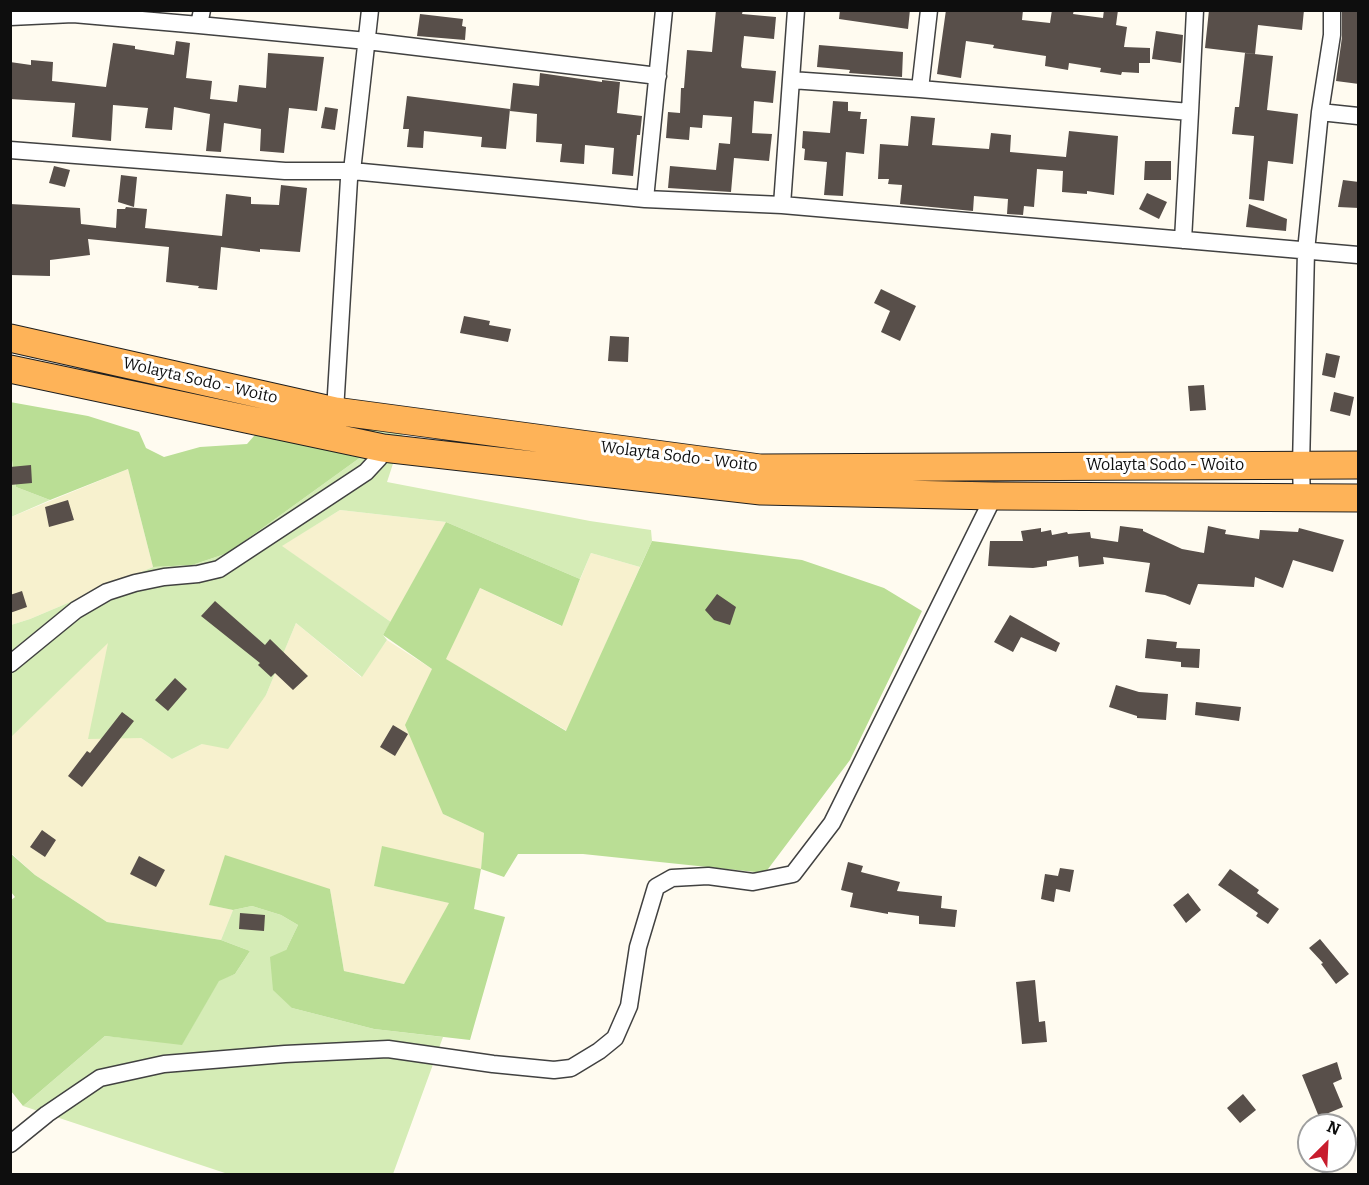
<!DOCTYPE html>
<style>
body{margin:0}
#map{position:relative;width:1369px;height:1185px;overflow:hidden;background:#fffbf0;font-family:Bitter,serif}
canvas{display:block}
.frame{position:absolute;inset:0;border:12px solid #0e0e0e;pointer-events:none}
.north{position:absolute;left:1297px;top:1113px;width:60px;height:60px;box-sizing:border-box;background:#fff;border:2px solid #9f9f9f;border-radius:50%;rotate:24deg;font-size:16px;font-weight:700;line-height:24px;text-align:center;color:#0e0e0e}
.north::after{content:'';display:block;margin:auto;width:21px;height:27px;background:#c81d2e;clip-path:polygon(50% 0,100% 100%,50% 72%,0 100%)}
</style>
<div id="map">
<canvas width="1369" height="1185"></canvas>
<div class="frame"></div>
<div class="north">N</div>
</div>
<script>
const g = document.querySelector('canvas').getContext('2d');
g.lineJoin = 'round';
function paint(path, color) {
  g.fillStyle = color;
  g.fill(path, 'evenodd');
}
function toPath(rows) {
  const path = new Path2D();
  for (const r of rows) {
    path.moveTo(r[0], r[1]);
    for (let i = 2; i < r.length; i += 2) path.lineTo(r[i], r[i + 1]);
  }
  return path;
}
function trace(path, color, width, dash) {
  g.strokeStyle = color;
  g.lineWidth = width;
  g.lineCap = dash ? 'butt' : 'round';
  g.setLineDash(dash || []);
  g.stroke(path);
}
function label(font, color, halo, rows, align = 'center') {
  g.font = font + ' Bitter,serif';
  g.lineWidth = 6;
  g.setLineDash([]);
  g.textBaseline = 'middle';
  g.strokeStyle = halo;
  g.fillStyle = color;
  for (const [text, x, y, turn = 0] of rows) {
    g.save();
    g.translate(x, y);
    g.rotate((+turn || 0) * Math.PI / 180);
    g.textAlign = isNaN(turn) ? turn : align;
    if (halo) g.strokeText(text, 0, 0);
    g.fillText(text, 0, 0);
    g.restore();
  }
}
paint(toPath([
 [128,469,153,567,30,619,11,625,11,517],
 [340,510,446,522,391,622,281,546],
 [591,553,640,567,567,731,445,659,480,588,561,626],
 [296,623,361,677,387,640,432,669,443,814,484,833,481,869,374,886,450,903,404,984,344,971,330,889,210,905,233,910,221,940,107,922,35,875,11,853,10,737,108,642,141,738,172,759,202,744,266,695]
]), '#f7f1ce');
paint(toPath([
 [377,423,404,430,387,482,590,521,651,530,652,541,640,567,591,553,580,579,446,522,340,510,282,546,391,622,383,635,387,640,362,677,296,623,266,695,228,749,202,744,172,759,141,738,88,739,108,643,11,737,11,625,30,619,153,567,192,565,228,553,372,449],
 [10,447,16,487,50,500,11,517],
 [252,906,281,915,298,925,286,950,292,1008,374,1029,443,1037,393,1174,228,1174,23,1106,105,1036,182,1044,219,980,235,974,250,951,221,940,233,910]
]), '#d5ecb6');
paint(toPath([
 [10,402,88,416,139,432,146,448,164,457,200,447,247,444,261,428,377,423,372,449,228,553,192,565,153,567,128,469,50,500,16,487,10,447],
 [446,522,580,579,562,626,480,588,446,659,566,731,652,541,802,560,884,588,922,611,850,760,765,873,583,854,518,854,504,877,481,869,474,909,505,917,470,1040,374,1029,292,1008,273,990,270,957,286,950,298,925,281,915,252,906,233,910,209,905,225,855,330,889,344,971,404,984,449,903,374,886,382,846,481,869,484,833,443,814,405,725,432,669,383,635],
 [10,853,35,875,107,922,221,940,250,951,235,974,219,981,182,1045,105,1036,23,1106,11,1091,10,901,15,897,11,892]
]), '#bade95');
paint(toPath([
 [716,10,743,10,742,14,776,17,774,39,744,36,741,66,742,68,776,71,773,103,754,101,752,133,772,134,769,161,734,158,731,192,668,188,670,166,716,170,719,143,730,144,732,117,703,115,702,128,690,127,689,140,666,138,668,112,680,113,681,88,684,88,687,50,712,52],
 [840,10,910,10,908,29,839,19],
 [946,10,1023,10,1022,20,1050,23,1052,10,1074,10,1073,14,1103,18,1104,10,1118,10,1116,25,1127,27,1124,47,1150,48,1150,63,1139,63,1139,73,1122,72,1121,75,1100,72,1101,68,1069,63,1068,70,1045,66,1046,56,993,48,994,45,966,41,961,78,937,74],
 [1209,10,1304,10,1302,30,1258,25,1255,54,1205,48],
 [1342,10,1359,10,1359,84,1336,81,1342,37],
 [420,14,463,19,462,26,466,27,465,40,417,36],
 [1156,31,1183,35,1181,63,1152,59],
 [176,41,190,43,186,78,212,81,210,99,237,102,239,85,266,88,268,53,324,57,317,111,289,108,284,153,260,151,261,129,224,123,221,152,206,151,210,114,174,107,172,130,145,128,148,108,113,105,111,141,72,137,75,103,10,99,10,62,31,65,31,60,53,62,52,81,106,87,113,43,135,46,135,49,174,55],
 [819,45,903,52,902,77,849,73,850,70,817,67],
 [1245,53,1273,56,1267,110,1298,114,1293,164,1268,161,1264,201,1249,199,1254,136,1232,134,1235,107,1239,107],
 [540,73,602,82,602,80,620,82,617,113,642,116,640,135,637,135,633,176,612,174,614,148,585,145,584,164,560,162,562,144,536,142,537,114,510,111,513,83,539,86],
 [407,96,510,109,506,149,481,147,482,137,424,131,423,148,407,147,409,129,403,129],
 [833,101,848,102,848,111,861,112,860,119,867,119,864,154,846,152,843,196,824,195,827,162,804,160,805,149,802,148,803,131,830,133],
 [325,107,338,109,335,130,321,128],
 [911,116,935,118,932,145,989,149,991,133,1011,135,1010,152,1066,157,1069,131,1118,136,1114,195,1087,191,1087,194,1062,192,1063,171,1037,169,1034,207,1024,206,1023,215,1007,214,1008,199,974,196,973,211,900,204,902,185,888,184,889,179,878,179,880,144,908,146],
 [1145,161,1171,161,1171,180,1144,180],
 [54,166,70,170,65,187,49,183],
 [121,175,137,177,134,207,118,202],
 [1343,180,1359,182,1359,208,1338,207],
 [281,185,307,188,300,252,260,249,260,252,221,247,217,290,198,288,199,286,166,282,169,247,88,239,90,255,50,260,50,276,10,275,10,204,80,208,81,224,116,228,117,209,125,209,126,207,147,209,145,228,222,236,226,194,251,197,251,204,279,205],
 [1147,193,1167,202,1159,219,1139,209],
 [1249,204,1287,219,1286,231,1246,227],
 [881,289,916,306,900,341,881,332,890,311,874,303],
 [464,316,490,321,489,325,511,329,508,342,460,333],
 [610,336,629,337,628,362,608,361],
 [1326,353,1340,356,1335,378,1322,375],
 [1204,385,1206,410,1190,411,1188,386],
 [1334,392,1354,397,1350,416,1330,411],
 [31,465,32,483,10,485,10,467],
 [68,500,74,520,49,527,45,507],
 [1120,526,1143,529,1143,531,1182,549,1204,553,1208,526,1226,530,1225,534,1259,539,1260,530,1298,532,1299,528,1344,540,1333,572,1293,560,1283,588,1255,577,1254,587,1198,584,1190,605,1165,595,1145,592,1150,563,1103,557,1104,564,1079,567,1078,556,1047,561,1047,566,1033,568,988,566,990,541,1023,541,1021,531,1041,528,1041,532,1051,530,1052,535,1067,532,1068,534,1090,532,1091,538,1118,542],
 [22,591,27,607,10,613,10,595],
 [717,594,736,607,730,625,714,620,705,610],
 [215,601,265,645,270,639,308,676,293,690,275,673,271,677,258,665,260,663,201,616],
 [1010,615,1060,643,1056,652,1021,637,1013,652,994,642],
 [1147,639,1177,642,1176,648,1200,649,1199,668,1181,667,1181,662,1145,658],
 [175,678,187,689,168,711,155,700],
 [1116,685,1139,692,1168,694,1166,720,1137,718,1137,716,1109,707],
 [1196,702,1241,707,1239,721,1195,715],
 [122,712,134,721,82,787,68,776,87,751,90,753],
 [393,725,408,734,395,756,380,747],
 [42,830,56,840,45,857,30,847],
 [139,856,165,870,156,887,130,874],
 [848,862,863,866,861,872,900,882,897,891,942,896,941,908,957,910,955,927,919,924,919,916,888,912,888,914,850,907,853,893,841,890],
 [1060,868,1074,870,1070,892,1056,889,1054,902,1041,899,1045,874,1058,876],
 [1230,869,1259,890,1257,893,1279,909,1268,924,1256,916,1258,913,1218,885],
 [1188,893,1201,910,1186,923,1173,905],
 [240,913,265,915,264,931,239,929],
 [1320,939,1349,974,1336,984,1321,964,1323,963,1309,948],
 [1035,980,1039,1022,1045,1021,1047,1042,1022,1044,1016,982],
 [1337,1062,1342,1079,1333,1083,1343,1107,1319,1117,1302,1075],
 [1243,1094,1256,1110,1240,1123,1227,1108]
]), '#584f4a');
const minor = toPath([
 [73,14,199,25,202,10],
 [10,17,73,14,74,10],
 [199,25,367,41,658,76],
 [791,80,920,89,1190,112,1195,10],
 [920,89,929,10],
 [1320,112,1358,116],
 [10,150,285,171,352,171,645,199,782,205,1358,255],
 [645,199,664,10],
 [782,205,796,10],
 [1183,240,1190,112],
 [335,411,349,179,352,171,370,10],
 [1302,499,1301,466,1306,251,1320,112,1332,35,1332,10],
 [10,664,76,610,107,592,135,583,164,577,198,574,219,569,366,472,379,458,383,448],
 [10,1144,47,1114,100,1078,164,1064,285,1054,388,1049,493,1064,554,1070,571,1068,599,1051,615,1038,629,1006,638,947,656,887,672,878,708,876,753,882,793,874,832,823,994,496]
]);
const trunk = toPath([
 [10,338,335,411,760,468,1358,465],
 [10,369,383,448,761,491,994,496,1358,498]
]);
trace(minor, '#414141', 19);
trace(trunk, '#1f1f1f', 29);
trace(minor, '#fff', 16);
trace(trunk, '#feb358', 27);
label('16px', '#0e0e0e', '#fff', [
 ["Wolayta Sodo - Woito",200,381,13],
 ["Wolayta Sodo - Woito",679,457,7],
 ["Wolayta Sodo - Woito",1165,466]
]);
</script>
